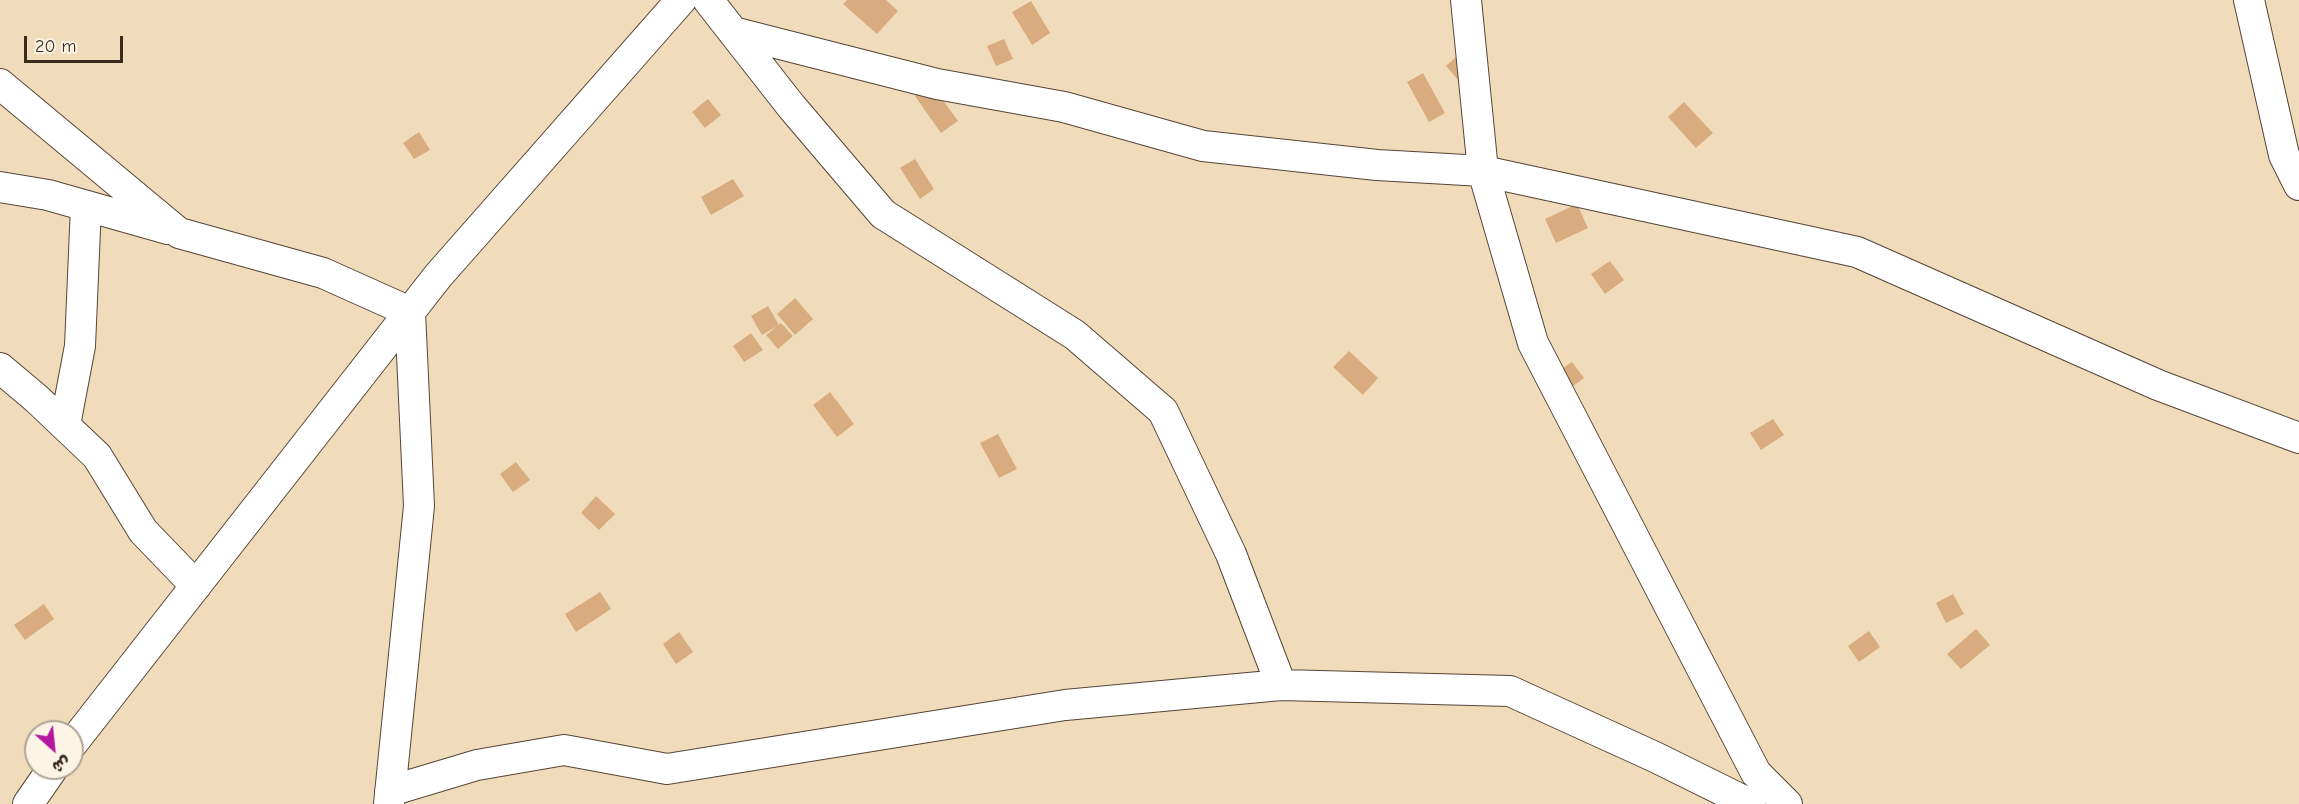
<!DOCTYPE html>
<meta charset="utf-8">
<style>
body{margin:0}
#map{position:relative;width:2299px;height:804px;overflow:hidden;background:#f0dcbb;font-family:"Comic Neue","Playpen Sans Arabic",sans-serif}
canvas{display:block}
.north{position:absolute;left:24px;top:720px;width:60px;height:60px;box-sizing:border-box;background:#fcf5e5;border:2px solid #afa495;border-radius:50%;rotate:153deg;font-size:16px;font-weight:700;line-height:24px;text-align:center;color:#3b2a1e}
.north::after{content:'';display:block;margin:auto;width:21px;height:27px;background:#b5179e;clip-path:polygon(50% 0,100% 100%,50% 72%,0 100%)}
.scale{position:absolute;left:24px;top:36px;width:99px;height:27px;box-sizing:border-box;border:3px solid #3b2a1e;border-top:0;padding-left:8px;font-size:18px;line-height:21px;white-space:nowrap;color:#3b2a1e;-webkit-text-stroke:4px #fcf5e5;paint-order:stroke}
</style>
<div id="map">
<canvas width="2299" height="804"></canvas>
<div class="north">ش</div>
<div class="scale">20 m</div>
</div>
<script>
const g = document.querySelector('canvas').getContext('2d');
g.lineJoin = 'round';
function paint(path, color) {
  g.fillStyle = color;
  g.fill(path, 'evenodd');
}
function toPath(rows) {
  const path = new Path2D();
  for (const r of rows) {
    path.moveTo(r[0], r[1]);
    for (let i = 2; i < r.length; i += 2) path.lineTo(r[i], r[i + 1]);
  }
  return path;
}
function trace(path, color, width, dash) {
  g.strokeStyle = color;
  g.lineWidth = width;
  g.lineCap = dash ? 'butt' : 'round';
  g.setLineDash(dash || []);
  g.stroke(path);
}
paint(toPath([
 [847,0,886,0,898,11,877,34,843,4],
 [1031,1,1050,33,1032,45,1012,12],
 [1004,39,1013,59,996,66,987,46],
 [1456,57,1476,81,1466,89,1446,66],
 [1423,73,1445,113,1429,122,1407,82],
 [931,84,958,121,941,133,915,96],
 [708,99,721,115,705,128,692,112],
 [1684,102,1713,133,1696,148,1668,117],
 [419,132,430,150,414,159,403,143],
 [915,159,934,189,920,199,900,168],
 [733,179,744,196,711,215,701,197],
 [1577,204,1588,228,1556,243,1545,219],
 [1610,261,1624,280,1605,294,1591,274],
 [795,298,813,319,795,335,777,314],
 [768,306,779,325,762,335,751,316],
 [781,323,793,336,778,349,766,335],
 [751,333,763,350,744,362,733,346],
 [1349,351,1378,378,1363,395,1333,367],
 [1572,362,1584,378,1568,390,1556,373],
 [830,392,854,424,837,437,813,405],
 [1773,419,1784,435,1761,450,1750,433],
 [998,434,1017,469,999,478,980,443],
 [516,462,530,480,513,492,500,474],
 [596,496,615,514,599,530,581,513],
 [600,592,611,609,576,632,565,614],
 [1953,594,1964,614,1946,623,1936,603],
 [44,604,54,619,25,640,14,625],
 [1976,629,1990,645,1961,669,1947,654],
 [1869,631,1880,647,1859,662,1848,646],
 [679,632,693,652,676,664,663,644]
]), '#d8ac7f');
const street = toPath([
 [708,0,791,106,883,214,1075,335,1163,411,1231,554,1281,685],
 [1466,0,1483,171,1533,343,1756,773,1787,804],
 [2249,0,2284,155,2299,185],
 [733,32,937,84,1064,107,1203,146,1377,165,1483,171,1857,252,2158,385,2299,438],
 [0,84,179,233,323,273,410,312,419,506,389,804],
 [0,187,48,195,168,229],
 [0,368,37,399,97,456,143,531,196,586],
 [65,425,80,346,86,206],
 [72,744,438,276,681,0],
 [390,791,477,765,564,750,667,769,1065,705,1281,685,1510,691,1655,757,1750,804],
 [28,804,53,768]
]);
trace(street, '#564536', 32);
trace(street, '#fff', 30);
</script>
